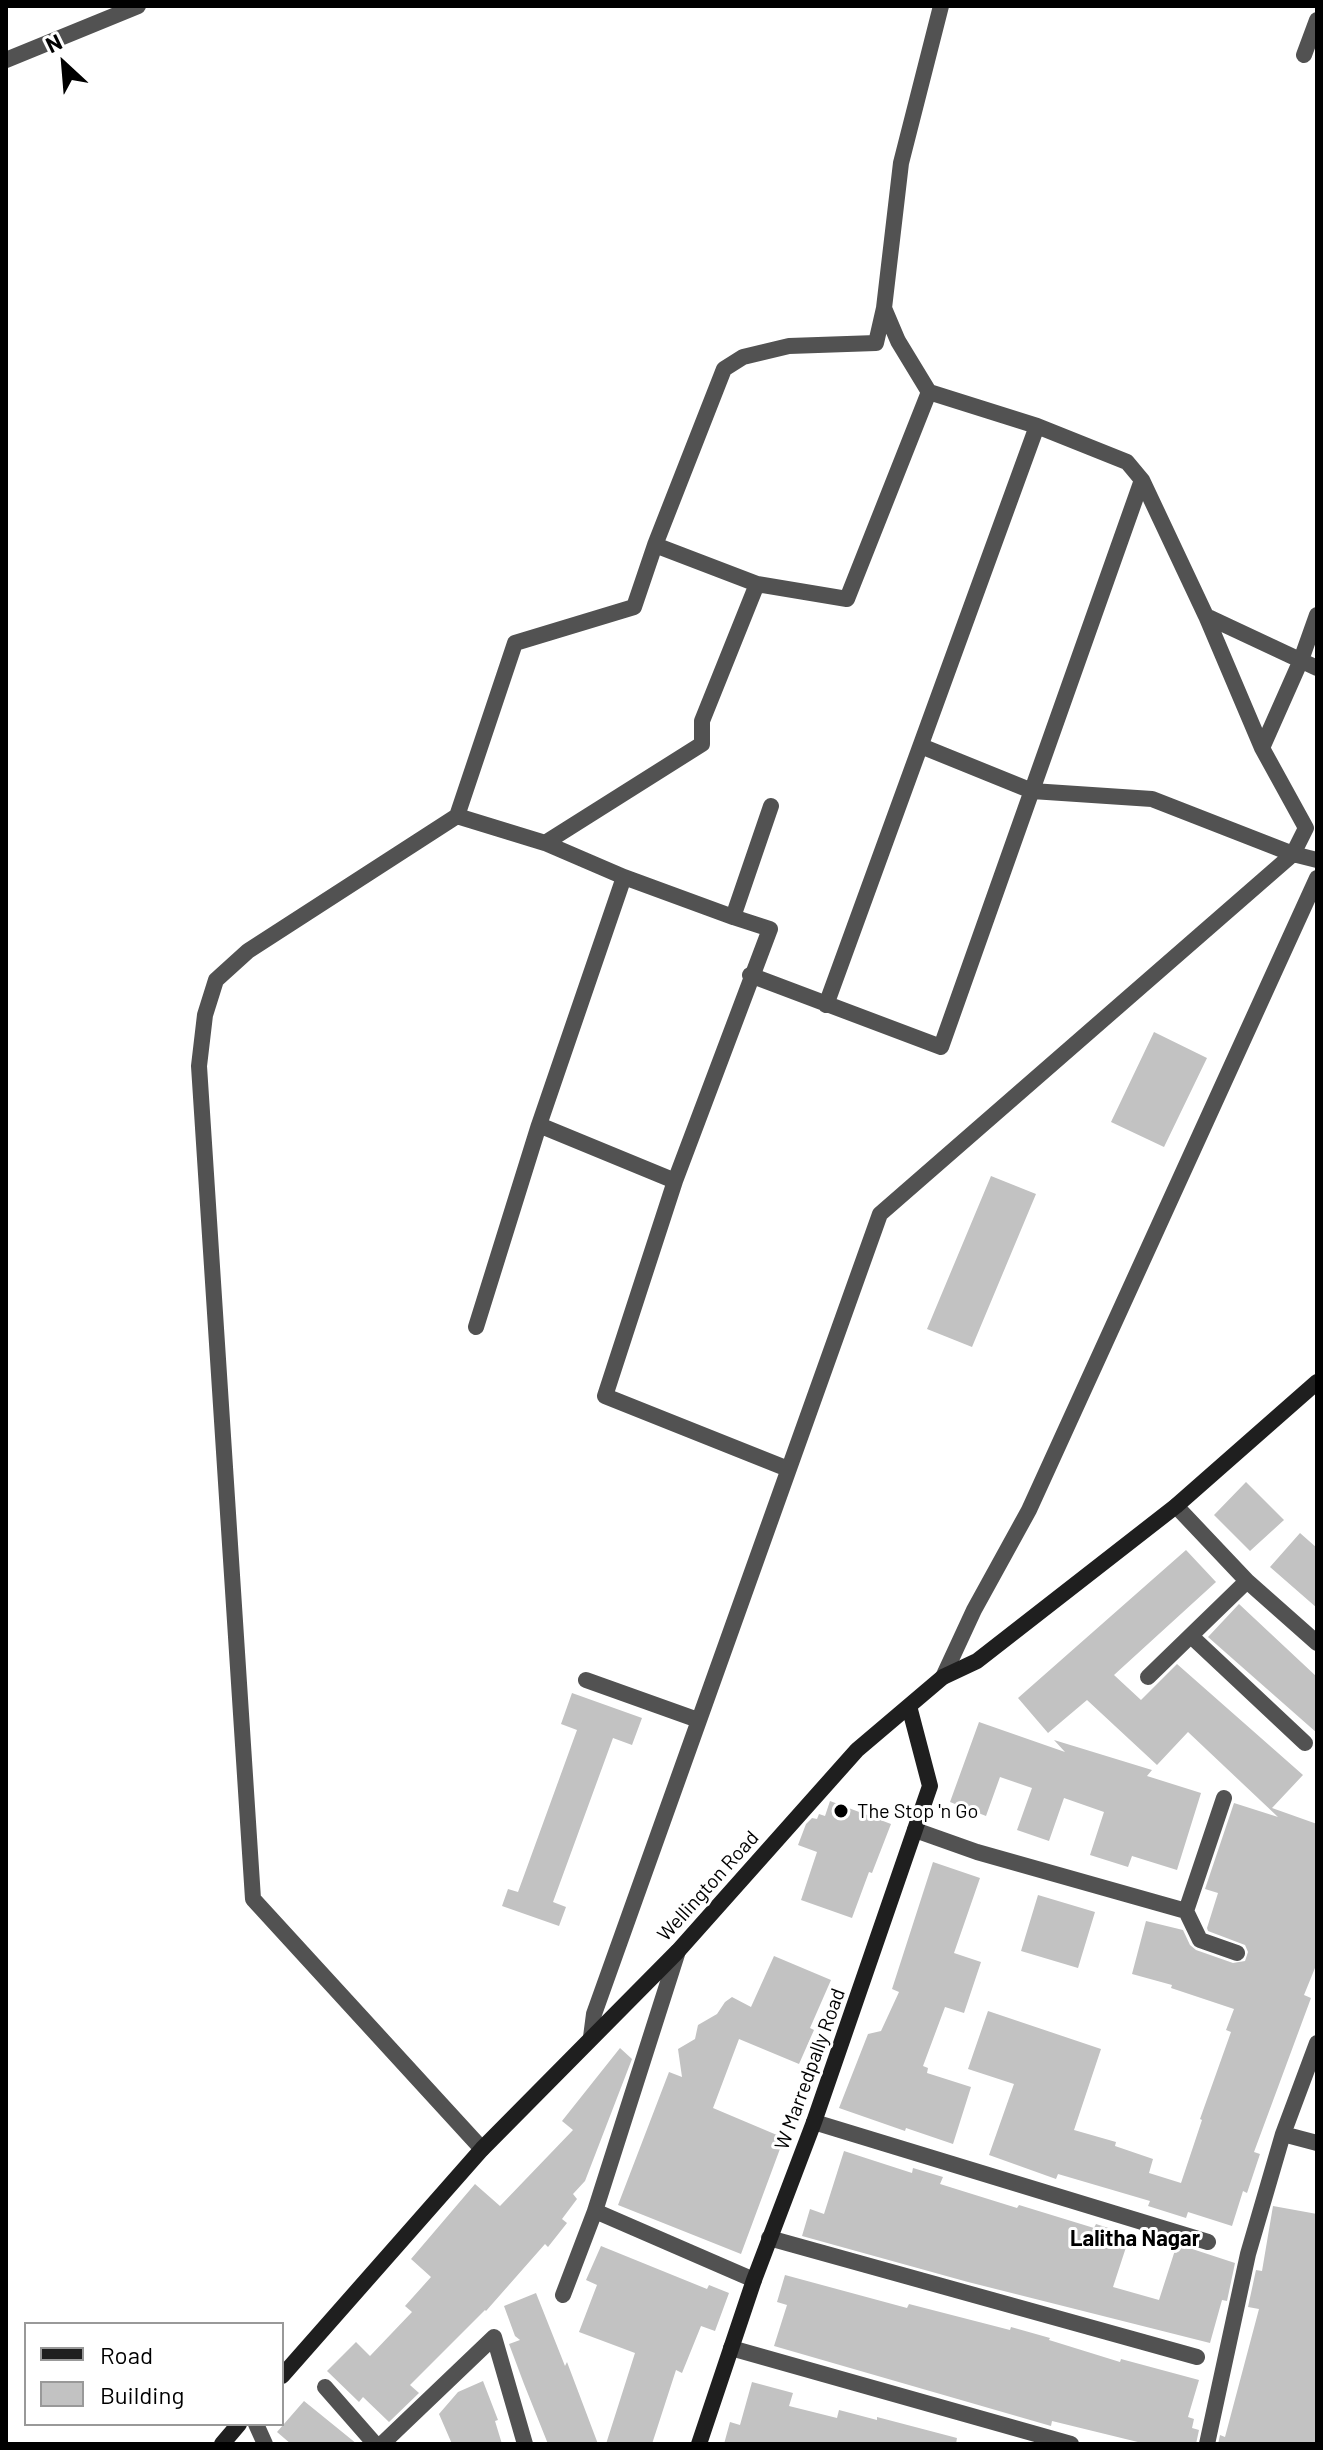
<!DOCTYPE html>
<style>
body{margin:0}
#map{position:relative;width:1323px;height:2450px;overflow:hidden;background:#fff;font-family:Barlow,sans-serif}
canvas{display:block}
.frame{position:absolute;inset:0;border:8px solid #000;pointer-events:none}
.legend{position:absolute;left:24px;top:2322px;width:260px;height:104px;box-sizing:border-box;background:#fff;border:2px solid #999;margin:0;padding:10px 14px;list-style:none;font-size:24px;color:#000}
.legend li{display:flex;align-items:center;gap:16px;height:40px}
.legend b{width:40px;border:2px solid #999}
.north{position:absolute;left:24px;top:24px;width:80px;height:80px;-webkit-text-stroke:6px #fff;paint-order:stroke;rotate:334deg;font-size:22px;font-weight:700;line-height:32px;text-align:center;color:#000}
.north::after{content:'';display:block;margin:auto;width:28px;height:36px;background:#000;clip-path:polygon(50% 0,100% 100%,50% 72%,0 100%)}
</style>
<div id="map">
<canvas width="1323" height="2450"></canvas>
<div class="frame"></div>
<ul class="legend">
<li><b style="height:10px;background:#1f1f1f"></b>Road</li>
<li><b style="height:22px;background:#c2c2c2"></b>Building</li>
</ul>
<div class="north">N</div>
</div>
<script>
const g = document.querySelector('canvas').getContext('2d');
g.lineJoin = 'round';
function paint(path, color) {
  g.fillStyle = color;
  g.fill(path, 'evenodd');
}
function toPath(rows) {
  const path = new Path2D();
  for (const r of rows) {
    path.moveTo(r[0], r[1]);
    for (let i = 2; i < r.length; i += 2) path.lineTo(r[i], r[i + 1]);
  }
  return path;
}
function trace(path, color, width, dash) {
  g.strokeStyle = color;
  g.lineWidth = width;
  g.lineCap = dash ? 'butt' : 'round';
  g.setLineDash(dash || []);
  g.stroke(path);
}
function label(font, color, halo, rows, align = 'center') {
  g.font = font + ' Barlow,sans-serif';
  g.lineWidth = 6;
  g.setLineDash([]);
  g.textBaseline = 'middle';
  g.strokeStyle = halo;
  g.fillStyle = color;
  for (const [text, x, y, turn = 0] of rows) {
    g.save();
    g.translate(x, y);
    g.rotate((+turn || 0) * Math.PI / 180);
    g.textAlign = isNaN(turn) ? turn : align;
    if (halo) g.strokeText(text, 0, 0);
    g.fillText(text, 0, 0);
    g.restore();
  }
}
paint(toPath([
 [1154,1032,1207,1058,1164,1147,1111,1122],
 [991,1176,1036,1194,972,1347,927,1329],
 [1246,1482,1284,1520,1250,1551,1214,1515],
 [1300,1533,1317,1548,1317,1608,1270,1567],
 [1186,1550,1216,1582,1114,1675,1141,1700,1177,1664,1303,1775,1272,1808,1317,1824,1317,1963,1304,1995,1311,1998,1254,2152,1260,2154,1247,2193,1243,2191,1232,2226,1188,2212,1186,2218,1148,2206,1150,2201,1058,2174,1056,2179,989,2155,1014,2084,968,2069,988,2011,1101,2049,1074,2130,1116,2142,1115,2146,1153,2159,1149,2173,1181,2183,1202,2120,1200,2119,1231,2032,1226,2030,1234,2009,1171,1988,1172,1985,1132,1974,1146,1921,1183,1930,1190,1945,1196,1950,1233,1963,1245,1961,1248,1952,1245,1945,1208,1931,1207,1928,1218,1893,1205,1889,1234,1803,1278,1817,1188,1732,1157,1765,1087,1700,1048,1733,1018,1698],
 [1239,1604,1317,1677,1317,1733,1208,1637],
 [572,1693,642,1718,632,1745,613,1738,553,1902,566,1907,559,1926,502,1906,508,1889,518,1892,577,1730,561,1724],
 [979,1722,1065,1752,1054,1740,1152,1770,1147,1776,1201,1793,1177,1870,1132,1856,1128,1867,1090,1855,1104,1812,1064,1798,1049,1841,1017,1830,1032,1788,1000,1777,986,1816,950,1802],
 [830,1801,891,1824,872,1873,869,1872,852,1918,801,1900,817,1852,798,1845,806,1824,812,1818,817,1819,819,1814,825,1816],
 [933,1862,980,1878,954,1953,981,1962,964,2013,945,2007,923,2066,928,2068,927,2073,971,2087,953,2144,906,2128,905,2131,839,2108,868,2034,881,2031,899,1992,892,1989],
 [1038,1895,1095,1912,1078,1968,1021,1951],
 [774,1956,831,1980,810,2028,814,2030,799,2064,739,2039,713,2108,784,2138,741,2254,618,2205,669,2072,682,2077,678,2049,695,2039,698,2025,717,2014,725,2002,732,1997,751,2007],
 [620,2048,632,2059,585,2181,573,2194,577,2199,562,2219,567,2223,548,2247,545,2244,486,2311,485,2310,410,2385,419,2393,389,2422,363,2397,359,2402,327,2371,356,2342,370,2356,412,2312,405,2306,431,2277,411,2259,475,2184,500,2206,573,2130,562,2121],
 [844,2151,912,2173,913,2168,943,2177,940,2184,1017,2208,1019,2205,1094,2228,1096,2224,1130,2235,1113,2287,1159,2300,1177,2244,1235,2263,1227,2301,1222,2300,1210,2343,968,2282,802,2236,810,2209,824,2214],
 [1273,2206,1317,2214,1317,2444,1218,2444,1220,2435,1225,2437,1259,2309,1248,2307,1256,2270,1262,2271],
 [601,2246,707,2289,709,2285,729,2293,715,2331,701,2326,682,2373,676,2370,652,2444,606,2444,635,2353,579,2332,597,2285,586,2280],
 [785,2275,907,2308,909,2304,1010,2330,1011,2327,1050,2338,1049,2340,1120,2362,1121,2359,1199,2380,1188,2417,1194,2419,1192,2428,1199,2430,1196,2444,1146,2444,1052,2421,1051,2426,774,2346,787,2305,777,2302],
 [536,2293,565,2366,567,2362,598,2444,548,2444,524,2384,509,2344,520,2340,515,2336,504,2306],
 [483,2381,498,2420,495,2421,502,2444,452,2444,439,2414,458,2392],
 [752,2382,793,2393,789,2406,837,2418,839,2410,877,2420,877,2417,957,2438,956,2444,724,2444,730,2422,740,2425],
 [304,2401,357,2444,291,2444,277,2432]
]), '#c2c2c2');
trace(toPath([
 [1304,55,1317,20],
 [6,60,138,6],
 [884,308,898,341,929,392,1037,426,1127,462,1142,480,1206,616,1262,748,1306,828,1293,854,1317,860],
 [655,545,724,369,743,357,789,346,876,343,884,308,901,163,941,6],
 [757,584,847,599,929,392],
 [1206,616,1317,668],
 [1262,748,1301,660,1317,615],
 [457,816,545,843,702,744,702,721,757,584,655,545,634,607,515,643,457,816,248,951,216,980,205,1015,199,1066,253,1899,482,2149],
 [545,843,624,877,733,917,771,806],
 [733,917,770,929,675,1181,605,1396,788,1469],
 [750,975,941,1047,1142,480],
 [826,1005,1037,426],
 [539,1125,675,1181],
 [476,1327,539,1125,624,877],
 [1176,1506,1247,1581,1317,1643],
 [1191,1636,1305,1743],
 [943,1677,974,1610,1029,1510,1317,878],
 [1148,1677,1247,1581],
 [586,1680,698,1720],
 [915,1830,977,1852,1186,1911,1200,1940,1237,1953],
 [1186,1911,1224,1798],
 [591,2037,594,2014,880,1214,1293,854,1152,799,1032,791,921,746],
 [814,2122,1208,2242],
 [1283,2134,1317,2143],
 [595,2211,678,1951],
 [769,2238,1197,2357],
 [563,2295,595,2211,754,2280],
 [731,2348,1071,2444],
 [325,2387,375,2444],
 [256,2424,265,2444],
 [382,2444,494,2337,525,2444],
 [1207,2444,1248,2254,1283,2134,1317,2043]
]), '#525252', 16);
trace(toPath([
 [282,2376,482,2149,678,1951,857,1750,943,1677,977,1661,1176,1506,1317,1382],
 [222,2444,239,2424],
 [699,2444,754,2280,814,2122,930,1786,909,1706]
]), '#1f1f1f', 16);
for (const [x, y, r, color] of [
 [841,1811,8,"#000"]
]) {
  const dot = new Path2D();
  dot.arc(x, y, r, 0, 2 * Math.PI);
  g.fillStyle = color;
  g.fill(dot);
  trace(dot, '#fff', 3);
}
label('20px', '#000', '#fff', [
 ["The Stop 'n Go",857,1811]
], 'left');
label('20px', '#000', '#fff', [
 ["Wellington Road",708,1886,-48],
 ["W Marredpally Road",810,2069,-70]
]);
label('bold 22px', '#000', '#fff', [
 ["Lalitha Nagar",1135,2239]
]);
</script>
